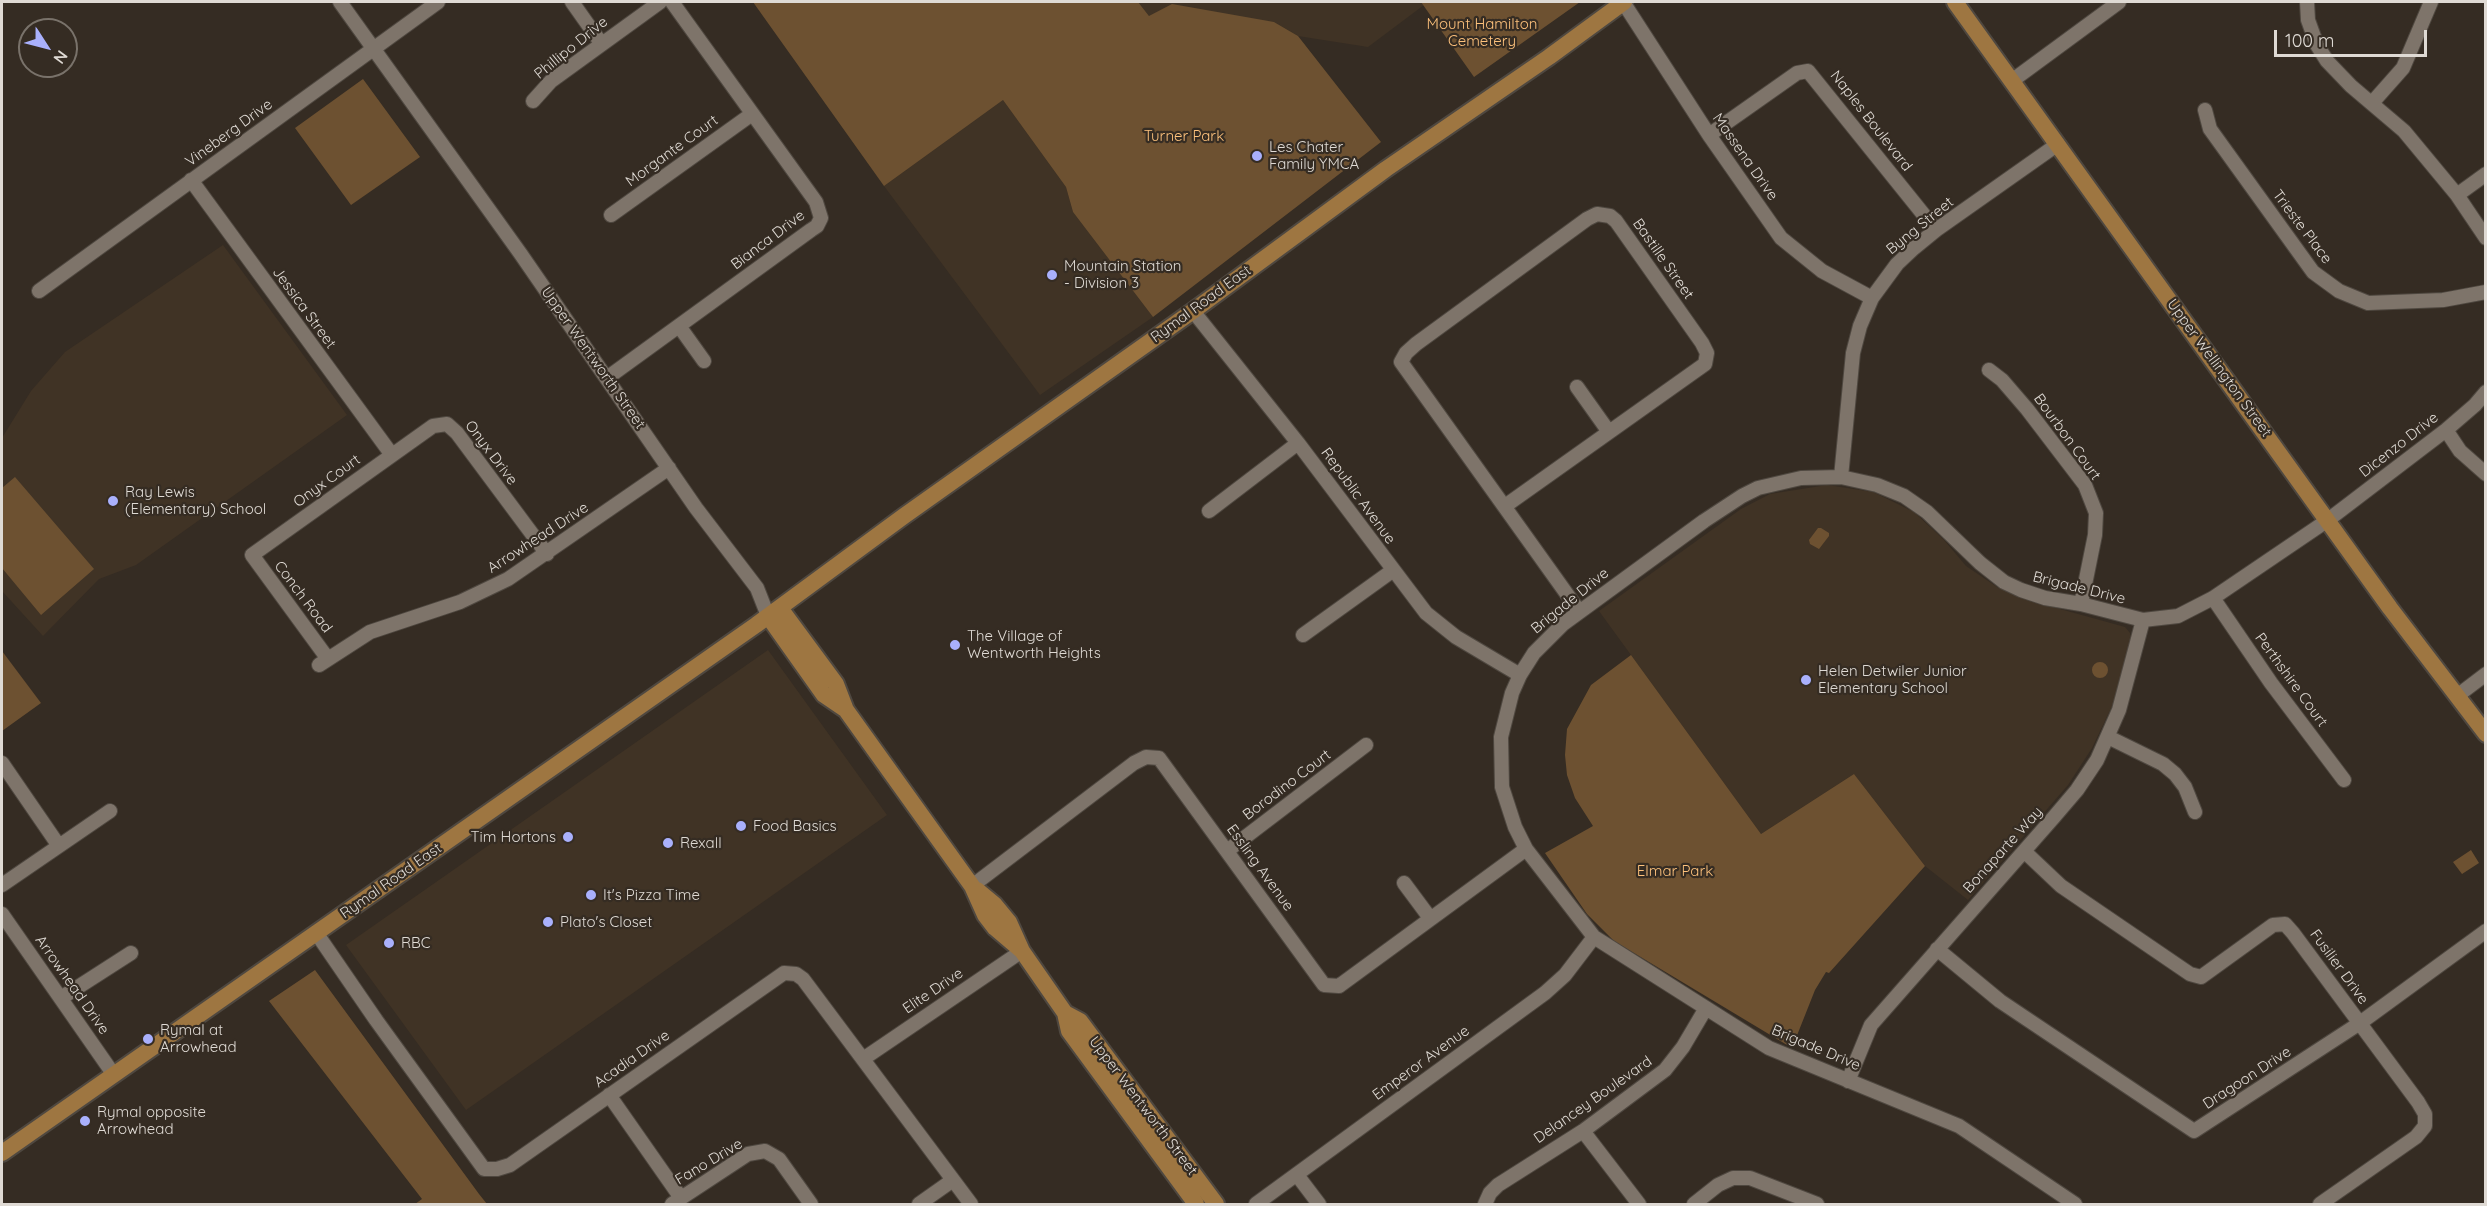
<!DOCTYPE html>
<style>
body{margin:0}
#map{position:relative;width:2487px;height:1206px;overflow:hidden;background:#352c23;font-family:Quicksand,sans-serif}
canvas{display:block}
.frame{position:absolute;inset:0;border:3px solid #dfdad4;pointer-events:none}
.north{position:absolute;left:18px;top:18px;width:60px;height:60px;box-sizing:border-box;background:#352c23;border:2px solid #79726a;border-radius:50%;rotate:126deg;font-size:16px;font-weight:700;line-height:24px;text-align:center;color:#dfdad4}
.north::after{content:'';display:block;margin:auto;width:21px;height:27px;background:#a9b0fc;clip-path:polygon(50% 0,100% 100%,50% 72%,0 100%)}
.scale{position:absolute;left:2274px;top:30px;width:153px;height:27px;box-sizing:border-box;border:3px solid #dfdad4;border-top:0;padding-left:8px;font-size:18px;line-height:21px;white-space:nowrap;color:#dfdad4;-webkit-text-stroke:4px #352c23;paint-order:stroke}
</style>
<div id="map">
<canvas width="2487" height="1206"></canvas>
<div class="frame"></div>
<div class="north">N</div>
<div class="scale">100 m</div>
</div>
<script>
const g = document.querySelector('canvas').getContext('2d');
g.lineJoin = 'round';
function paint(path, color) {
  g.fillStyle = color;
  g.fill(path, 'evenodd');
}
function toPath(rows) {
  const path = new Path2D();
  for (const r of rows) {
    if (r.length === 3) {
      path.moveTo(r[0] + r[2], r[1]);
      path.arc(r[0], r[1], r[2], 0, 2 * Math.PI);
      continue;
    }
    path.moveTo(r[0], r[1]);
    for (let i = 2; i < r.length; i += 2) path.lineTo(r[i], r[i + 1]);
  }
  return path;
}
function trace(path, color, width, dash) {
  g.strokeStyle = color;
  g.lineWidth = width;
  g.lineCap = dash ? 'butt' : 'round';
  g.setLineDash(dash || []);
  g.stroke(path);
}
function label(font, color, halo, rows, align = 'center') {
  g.font = font + ' Quicksand,sans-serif';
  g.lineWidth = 4.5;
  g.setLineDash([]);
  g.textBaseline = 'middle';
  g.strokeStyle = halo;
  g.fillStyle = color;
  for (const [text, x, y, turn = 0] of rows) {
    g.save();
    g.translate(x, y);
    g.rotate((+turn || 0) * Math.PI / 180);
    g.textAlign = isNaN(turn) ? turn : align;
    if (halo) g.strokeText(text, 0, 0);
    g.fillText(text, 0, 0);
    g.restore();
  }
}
paint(toPath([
 [1138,2,1421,2,1424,5,1368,47,1298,36,1274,22,1149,16],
 [1003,100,1066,187,1073,212,1153,317,1040,395,884,186],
 [223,245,347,415,136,565,99,579,43,636,2,591,2,438,31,391,65,352],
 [1827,485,1873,492,1914,512,1944,540,1966,566,1997,587,2031,601,2125,627,2130,633,2130,643,2114,702,2092,748,2068,785,1968,900,1925,866,1854,774,1761,834,1599,611,1741,509,1770,494],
 [768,650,887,815,466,1110,346,945]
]), '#403325');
paint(toPath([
 [753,2,1138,2,1149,16,1172,4,1274,22,1298,36,1381,142,1153,317,1073,212,1066,187,1003,100,884,186],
 [1421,2,1580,2,1474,77],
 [363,79,420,157,351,205,295,128],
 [15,477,94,569,41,615,2,568,2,488],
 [1818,528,1821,528,1829,533,1829,536,1819,549,1810,544,1809,540],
 [2,651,41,703,2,731],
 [1631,655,1761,834,1854,774,1925,866,1829,973,1826,972,1815,990,1792,1048,1614,941,1587,914,1545,853,1593,826,1575,798,1567,775,1565,755,1567,729,1591,685],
 [2100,670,8],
 [2471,850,2479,863,2462,874,2453,862],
 [315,970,479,1194,487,1204,415,1204,422,1199,269,1001]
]), '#6d5131');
const minor = toPath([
 [340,2,520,253,696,508,757,588,768,616],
 [572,2,601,43],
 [1623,2,1709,135,1781,238,1822,271,1872,298],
 [2307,2,2308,20,2317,45,2327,61,2351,86,2404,131,2457,195,2486,238],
 [2013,80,2119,2],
 [533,101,551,81,660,2],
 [2372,103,2403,68,2431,2],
 [2205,110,2210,129,2313,272,2339,291,2368,303,2443,300,2486,292],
 [1709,135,1797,73,1808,71,1936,230],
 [191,180,392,455],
 [2457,195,2486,174],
 [611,215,752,114],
 [39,291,438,2],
 [1193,311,1298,443,1426,613,1456,637,1520,675],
 [679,326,704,361],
 [1989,370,2002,380,2027,409,2085,485,2096,513,2095,535,2081,604],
 [607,378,811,230,817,226,821,218,816,202,672,2],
 [1577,387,1609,432],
 [2446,430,2460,451,2486,474],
 [1841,477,1853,353,1860,326,1872,298,1897,264,1914,248,1936,230,2058,144],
 [1505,506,1705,364,1707,353,1702,343,1616,221,1610,216,1597,214,1587,219,1416,344,1406,353,1401,362,1579,611],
 [1209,511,1298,443],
 [2213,598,2271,683,2344,780],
 [1303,635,1392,571],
 [328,659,252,555,433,426,447,424,457,433,547,554],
 [319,665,370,632,460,602,508,579,669,468],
 [2457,696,2486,674],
 [2108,737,2163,764,2175,774,2185,787,2195,812],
 [2,763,59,846],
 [1227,851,1366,745],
 [2025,852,2061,886,2190,974,2201,977,2273,925,2285,924,2293,933,2418,1102,2425,1114,2425,1126,2416,1137,2320,1204],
 [1404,883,1430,918],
 [2,885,110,811],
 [972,886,1134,763,1146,757,1159,758,1324,985,1339,986,1526,849],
 [2,914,114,1075],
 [317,934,376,1020,484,1169,497,1169,510,1165,784,973,796,974,803,979,971,1204],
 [1937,949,2000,1001,2194,1131,2360,1023,2486,931],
 [61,998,131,953],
 [863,1059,1022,951],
 [1848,1081,1871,1025,2054,817,2077,790,2097,760,2119,710,2143,620],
 [609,1095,681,1198],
 [1583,1131,1639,1204],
 [1297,1175,1319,1204],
 [672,1204,748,1154,765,1151,779,1159,811,1204],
 [919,1204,953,1180],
 [1256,1204,1545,993,1565,975,1594,937],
 [1485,1204,1490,1193,1498,1185,1583,1131,1665,1070,1683,1047,1706,1008],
 [1694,1204,1718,1185,1733,1178,1750,1178,1817,1204],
 [2075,1204,1959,1126,1769,1048,1594,937,1526,849,1515,827,1502,787,1501,737,1512,693,1520,675,1534,653,1563,624,1704,521,1742,496,1758,488,1801,478,1841,477,1877,485,1904,496,1927,512,1980,563,2004,582,2021,590,2045,598,2081,604,2143,620,2178,616,2213,598,2328,520,2446,430,2475,405,2486,392]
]);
const major = toPath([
 [1955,2,2390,608,2486,734],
 [780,608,836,684,846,710,972,886,985,915,995,928,1022,951],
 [768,616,824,695,846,710],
 [977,890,995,905,1009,922,1022,951,1065,1013,1069,1031,1196,1204],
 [1065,1013,1080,1021,1216,1204],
 [2,1153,756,625,904,516,1193,311,1386,169,1549,57,1624,2]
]);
trace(minor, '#4f4840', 16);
trace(major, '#4f4840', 20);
trace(minor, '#7e746a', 14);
trace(major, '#9e7641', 16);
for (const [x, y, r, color] of [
 [1257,156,6,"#a9b0fc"],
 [1052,275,6,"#a9b0fc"],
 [113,501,6,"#a9b0fc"],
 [955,645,6,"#a9b0fc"],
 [1806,680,6,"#a9b0fc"],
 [741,826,6,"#a9b0fc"],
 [568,837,6,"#a9b0fc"],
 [668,843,6,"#a9b0fc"],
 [591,895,6,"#a9b0fc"],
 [548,922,6,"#a9b0fc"],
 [389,943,6,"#a9b0fc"],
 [148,1039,6,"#a9b0fc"],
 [85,1121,6,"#a9b0fc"]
]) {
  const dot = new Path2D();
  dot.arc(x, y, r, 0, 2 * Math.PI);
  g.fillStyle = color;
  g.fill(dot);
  trace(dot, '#352c23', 2);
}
label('15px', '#fec27c', '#352c23', [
 ["Mount Hamilton",1482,24],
 ["Cemetery",1482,41],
 ["Turner Park",1184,136],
 ["Elmar Park",1675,871]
]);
label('15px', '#dfdad4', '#352c23', [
 ["Phillipo Drive",571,48,-39],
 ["Naples Boulevard",1871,121,52],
 ["Vineberg Drive",229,133,-36],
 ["Morgante Court",672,151,-36],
 ["Massena Drive",1745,157,55],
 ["Byng Street",1920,226,-39],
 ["Trieste Place",2302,227,53],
 ["Bianca Drive",768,240,-37],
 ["Bastille Street",1663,259,55],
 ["Rymal Road East",1201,304,-36],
 ["Jessica Street",304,308,54],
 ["Upper Wentworth Street",593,358,55],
 ["Upper Wellington Street",2219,368,54],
 ["Bourbon Court",2067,437,54],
 ["Dicenzo Drive",2399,445,-38],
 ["Onyx Drive",491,453,53],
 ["Onyx Court",327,481,-36],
 ["Republic Avenue",1358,496,54],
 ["Arrowhead Drive",538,538,-33],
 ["Brigade Drive",2079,588,14],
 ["Conch Road",303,597,53],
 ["Brigade Drive",1570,601,-39],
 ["Perthshire Court",2291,680,54],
 ["Borodino Court",1287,785,-37],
 ["Bonaparte Way",2003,850,-48],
 ["Essling Avenue",1260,868,54],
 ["Rymal Road East",391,881,-35],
 ["Fusilier Drive",2339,967,54],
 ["Arrowhead Drive",72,985,55],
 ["Elite Drive",933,991,-34],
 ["Brigade Drive",1816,1048,23],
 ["Acadia Drive",632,1059,-35],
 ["Emperor Avenue",1421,1063,-36],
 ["Dragoon Drive",2247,1078,-33],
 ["Delancey Boulevard",1593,1100,-35],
 ["Upper Wentworth Street",1143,1106,53],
 ["Fano Drive",709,1162,-31]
]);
label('15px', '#dfdad4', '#352c23', [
 ["Les Chater",1269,147],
 ["Family YMCA",1269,164],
 ["Mountain Station",1064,266],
 ["- Division 3",1064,283],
 ["Ray Lewis",125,492],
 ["(Elementary) School",125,509],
 ["The Village of",967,636],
 ["Wentworth Heights",967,653],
 ["Helen Detwiler Junior",1818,671],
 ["Elementary School",1818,688],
 ["Food Basics",753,826],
 ["Tim Hortons",556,837,"right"],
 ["Rexall",680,843],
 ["It's Pizza Time",603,895],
 ["Plato's Closet",560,922],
 ["RBC",401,943],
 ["Rymal at",160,1030],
 ["Arrowhead",160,1047],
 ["Rymal opposite",97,1112],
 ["Arrowhead",97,1129]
], 'left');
</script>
